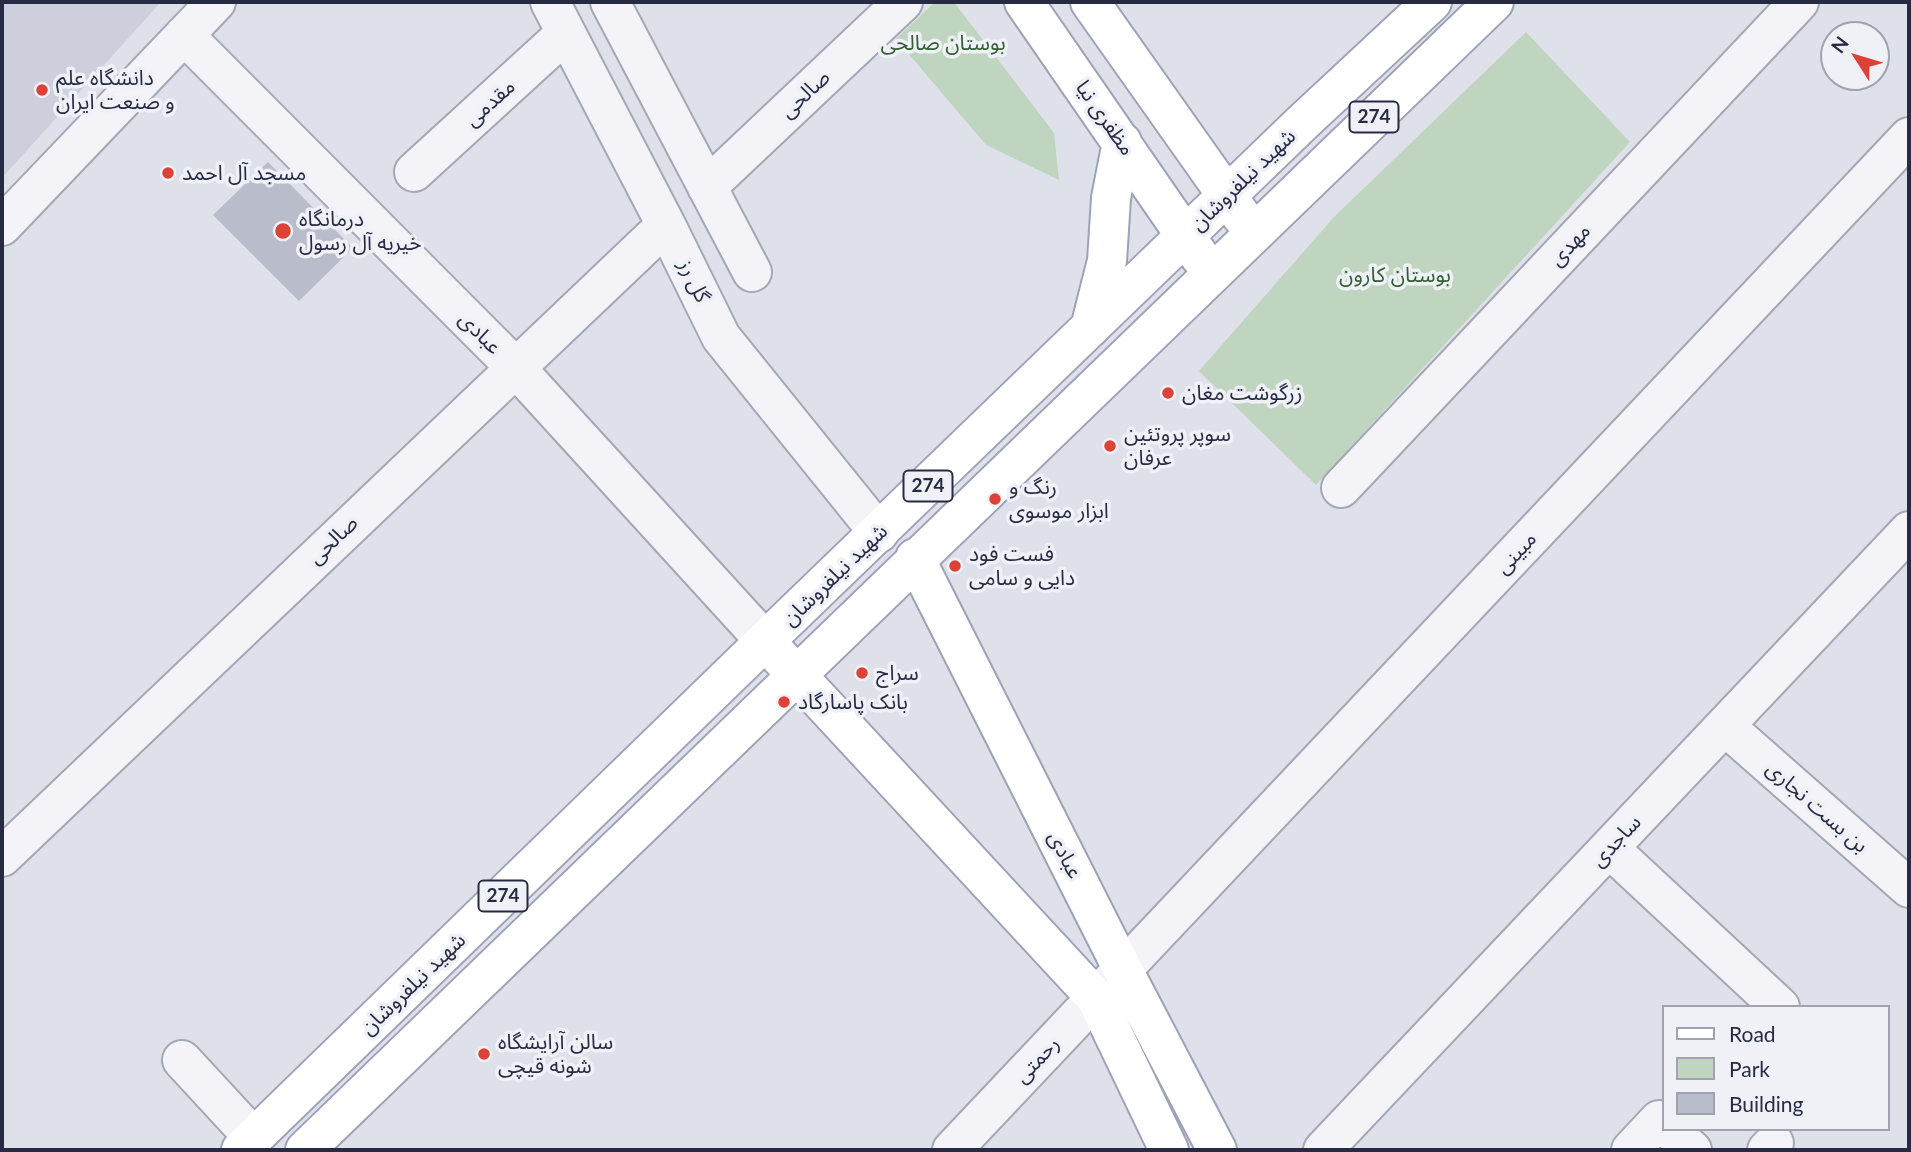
<!DOCTYPE html>
<meta charset="utf-8">
<style>
body{margin:0}
#map{position:relative;width:1911px;height:1152px;overflow:hidden;background:#dfe1ea;font-family:Lato,sans-serif}
canvas{display:block}
.frame{position:absolute;inset:0;border:4px solid #262b43;pointer-events:none}
.legend{position:absolute;left:1662px;top:1005px;width:228px;height:126px;box-sizing:border-box;background:#eff1f7;border:2px solid #9fa2af;margin:0;padding:9px 12px;list-style:none;font-size:21px;color:#262b43}
.legend li{display:flex;align-items:center;gap:14px;height:35px}
.legend b{width:35px;border:2px solid #9fa2af}
.north{position:absolute;left:1820px;top:21px;width:70px;height:70px;box-sizing:border-box;background:#eff1f7;border:2px solid #9fa2af;border-radius:50%;rotate:307deg;font-size:19px;font-weight:700;line-height:28px;text-align:center;color:#262b43}
.north::after{content:'';display:block;margin:auto;width:24px;height:32px;background:#dc4237;clip-path:polygon(50% 0,100% 100%,50% 72%,0 100%)}
</style>
<div id="map">
<canvas width="1911" height="1152"></canvas>
<div class="frame"></div>
<ul class="legend">
<li><b style="height:9px;background:#fff"></b>Road</li>
<li><b style="height:19px;background:#c0d5c0"></b>Park</li>
<li><b style="height:19px;background:#b9bccb"></b>Building</li>
</ul>
<div class="north">N</div>
</div>
<script>
const g = document.querySelector('canvas').getContext('2d');
g.lineJoin = 'round';
function paint(path, color) {
  g.fillStyle = color;
  g.fill(path, 'evenodd');
}
function toPath(rows) {
  const path = new Path2D();
  for (const r of rows) {
    path.moveTo(r[0], r[1]);
    for (let i = 2; i < r.length; i += 2) path.lineTo(r[i], r[i + 1]);
  }
  return path;
}
function trace(path, color, width, dash) {
  g.strokeStyle = color;
  g.lineWidth = width;
  g.lineCap = dash ? 'butt' : 'round';
  g.setLineDash(dash || []);
  g.stroke(path);
}
function label(font, color, halo, rows, align = 'center') {
  g.font = font + ' Lato,"Noto Sans Arabic",sans-serif';
  g.lineWidth = 7;
  g.setLineDash([]);
  g.textBaseline = 'middle';
  g.strokeStyle = halo;
  g.fillStyle = color;
  for (const [text, x, y, turn = 0] of rows) {
    g.save();
    g.translate(x, y);
    g.rotate((+turn || 0) * Math.PI / 180);
    g.textAlign = isNaN(turn) ? turn : align;
    if (halo) g.strokeText(text, 0, 0);
    g.fillText(text, 0, 0);
    g.restore();
  }
}
paint(toPath([
 [2,2,161,2,2,178]
]), '#cdd0dc');
paint(toPath([
 [935,2,954,2,1054,133,1059,180,986,145,896,39],
 [1526,32,1630,142,1316,485,1199,371,1334,217]
]), '#c0d5c0');
paint(toPath([
 [268,162,353,248,299,301,213,215]
]), '#b9bccb');
const minor = toPath([
 [550,2,666,225,721,337,879,533],
 [610,2,752,272],
 [184,35,515,367,765,641],
 [414,172,566,33],
 [707,187,903,2],
 [2,226,216,2],
 [1341,488,1799,2],
 [1725,726,1909,888],
 [1609,848,1780,1007],
 [2,857,666,225],
 [182,1060,254,1138],
 [1669,1129,1692,1150],
 [952,1150,1909,137],
 [1323,1150,1909,531],
 [1631,1150,1659,1120,1664,1125],
 [1767,1150,1774,1143]
]);
const major = toPath([
 [1024,2,1200,257],
 [1090,2,1242,217],
 [1090,328,1107,261,1111,198,1122,142],
 [915,558,1122,968,1217,1150],
 [779,656,1096,998,1169,1150],
 [241,1150,765,641,1302,123,1432,2],
 [305,1150,1494,2]
]);
trace(minor, '#a4a7b5', 42);
trace(major, '#9da2b7', 42);
trace(minor, '#f3f3f8', 38);
trace(major, '#fff', 38);
for (const [x, y, r, color] of [
 [42,90,7,"#dc4237"],
 [168,173,7,"#dc4237"],
 [283,231,9,"#dc4237"],
 [1168,393,7,"#dc4237"],
 [1110,446,7,"#dc4237"],
 [995,499,7,"#dc4237"],
 [955,566,7,"#dc4237"],
 [862,673,7,"#dc4237"],
 [784,702,7,"#dc4237"],
 [484,1054,7,"#dc4237"]
]) {
  const dot = new Path2D();
  dot.arc(x, y, r, 0, 2 * Math.PI);
  g.fillStyle = color;
  g.fill(dot);
  trace(dot, '#eff1f7', 2.5);
}
for (const [x, y, w] of [
 [1374,117,49],
 [928,486,49],
 [503,896,49]
]) {
  const box = new Path2D();
  box.roundRect(x - w / 2, y - 15.5, w, 31, 5);
  g.fillStyle = '#eff1f7';
  g.fill(box);
  trace(box, '#262b43', 2);
}
label('bold 19px', '#262b43', null, [
 ["274",1374,117],
 ["274",928,486],
 ["274",503,896]
]);
label('21px', '#326033', '#eff1f7', [
 ["بوستان صالحی",943,43],
 ["بوستان کارون",1395,275]
]);
label('21px', '#262b43', '#eff1f7', [
 ["دانشگاه علم",56,78],
 ["و صنعت ایران",56,102],
 ["مسجد آل احمد",182,173],
 ["درمانگاه",299,219],
 ["خیریه آل رسول",299,243],
 ["زرگوشت مغان",1182,393],
 ["سوپر پروتئین",1124,434],
 ["عرفان",1124,458],
 ["رنگ و",1009,487],
 ["ابزار موسوی",1009,511],
 ["فست فود",969,554],
 ["دایی و سامی",969,578],
 ["سراج",876,673],
 ["بانک پاسارگاد",798,702],
 ["سالن آرایشگاه",498,1042],
 ["شونه قیچی",498,1066]
], 'left');
label('21px', '#262b43', '#eff1f7', [
 ["صالحی",805,94,-43],
 ["مقدمی",490,103,-42],
 ["مظفری نیا",1105,118,55],
 ["شهید نیلفروشان",1243,180,-44],
 ["مهدی",1570,245,-47],
 ["گل رز",694,281,64],
 ["عبادی",480,333,45],
 ["صالحی",333,540,-44],
 ["مبینی",1516,553,-47],
 ["شهید نیلفروشان",835,575,-44],
 ["بن بست نجاری",1817,807,41],
 ["ساجدی",1616,841,-47],
 ["عبادی",1065,855,63],
 ["شهید نیلفروشان",413,984,-44],
 ["رحمتی",1037,1060,-47]
]);
</script>
